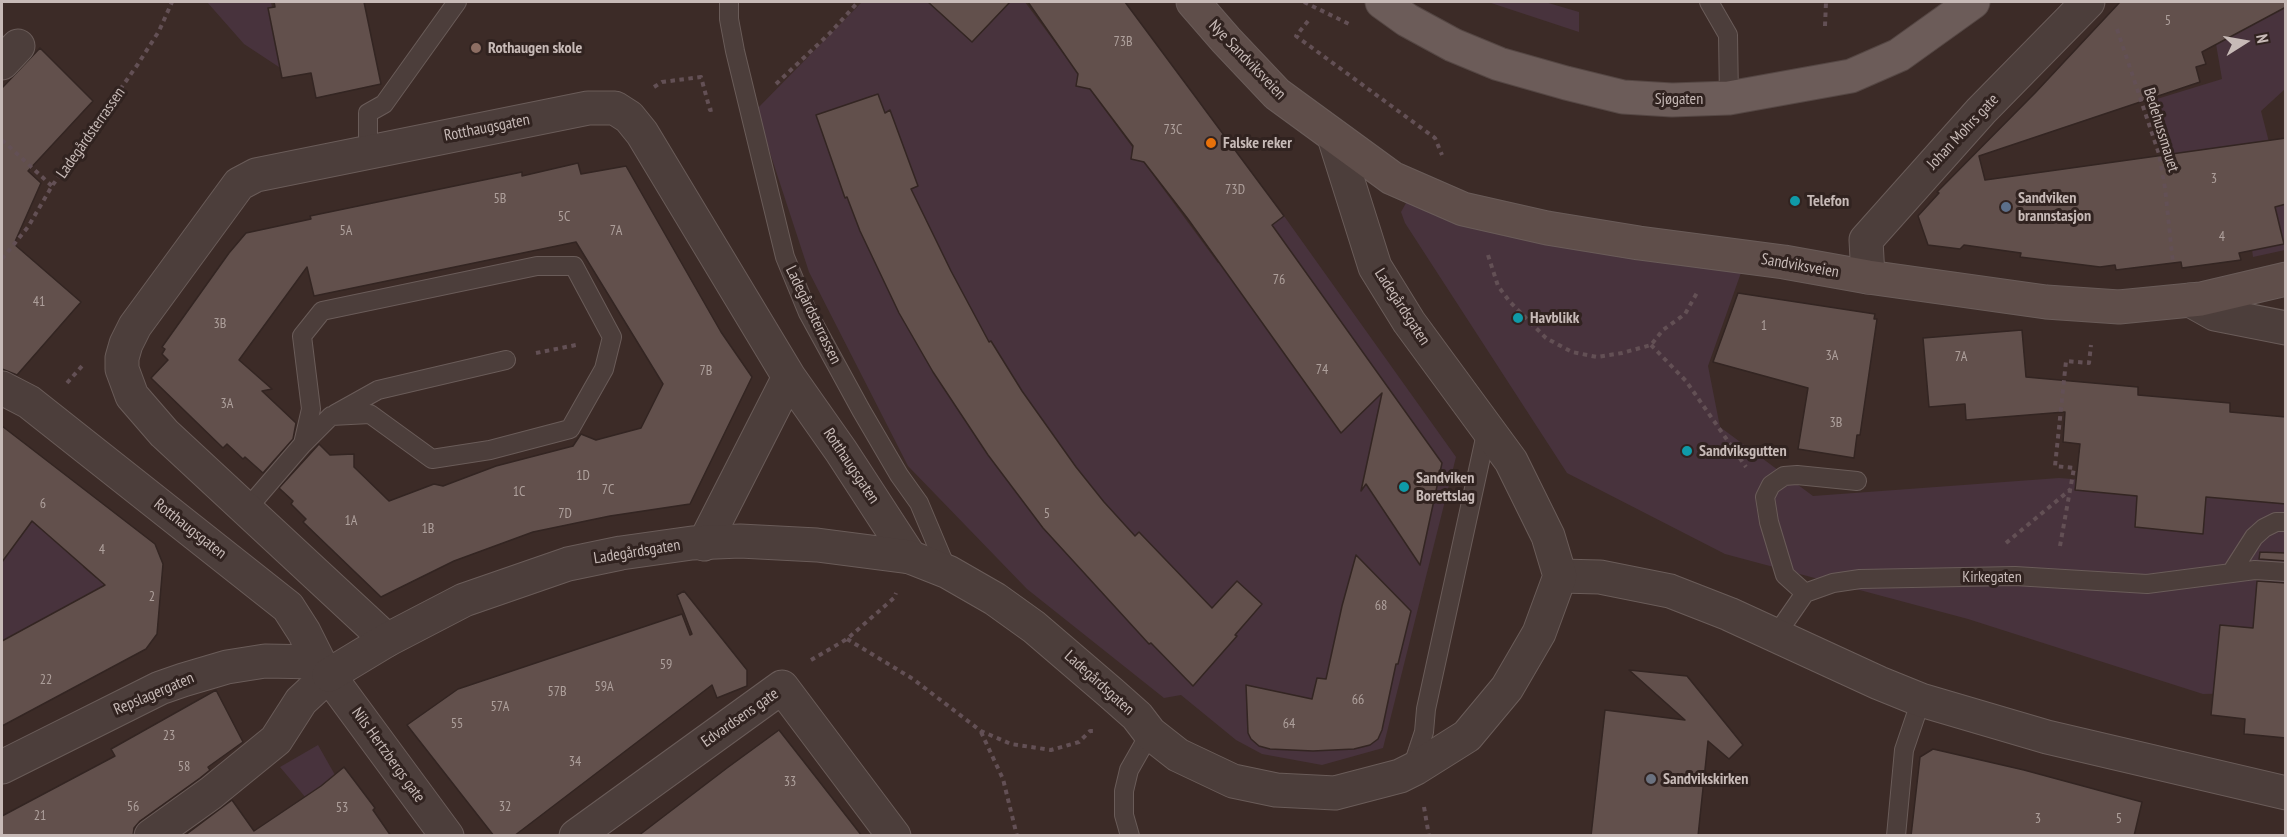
<!DOCTYPE html>
<meta charset="utf-8">
<style>
body{margin:0}
#map{position:relative;width:2287px;height:837px;overflow:hidden;background:#3c2b27;font-family:"PT Sans Narrow",sans-serif}
canvas{display:block}
.frame{position:absolute;inset:0;border:3px solid #c7bab7;pointer-events:none}
.north{position:absolute;left:2215px;top:12px;width:60px;height:60px;-webkit-text-stroke:4px #312320;paint-order:stroke;rotate:79deg;font-size:16px;font-weight:700;line-height:24px;text-align:center;color:#c7bab7}
.north::after{content:'';display:block;margin:auto;width:21px;height:27px;background:#c7bab7;clip-path:polygon(50% 0,100% 100%,50% 72%,0 100%)}
</style>
<div id="map">
<canvas width="2287" height="837"></canvas>
<div class="frame"></div>
<div class="north">N</div>
</div>
<script>
const g = document.querySelector('canvas').getContext('2d');
g.lineJoin = 'round';
function paint(path, color) {
  g.fillStyle = color;
  g.fill(path, 'evenodd');
}
function toPath(rows) {
  const path = new Path2D();
  for (const r of rows) {
    path.moveTo(r[0], r[1]);
    for (let i = 2; i < r.length; i += 2) path.lineTo(r[i], r[i + 1]);
  }
  return path;
}
function trace(path, color, width, dash) {
  g.strokeStyle = color;
  g.lineWidth = width;
  g.lineCap = dash ? 'butt' : 'round';
  g.setLineDash(dash || []);
  g.stroke(path);
}
function label(font, color, halo, rows, align = 'center') {
  g.font = font + ' "PT Sans Narrow",sans-serif';
  g.lineWidth = 6;
  g.setLineDash([]);
  g.textBaseline = 'middle';
  g.strokeStyle = halo;
  g.fillStyle = color;
  for (const [text, x, y, turn = 0] of rows) {
    g.save();
    g.translate(x, y);
    g.rotate((+turn || 0) * Math.PI / 180);
    g.textAlign = isNaN(turn) ? turn : align;
    if (halo) g.strokeText(text, 0, 0);
    g.fillText(text, 0, 0);
    g.restore();
  }
}
paint(toPath([
 [207,2,271,2,285,71,244,44],
 [862,2,928,2,972,42,1008,4,1005,2,1025,2,1218,263,1284,216,1456,457,1383,748,1322,765,1262,754,1236,740,1181,695,1164,698,1027,589,908,466,809,272,756,110],
 [1488,2,1545,2,1579,12,1579,32],
 [2285,7,2285,89,2261,111,2285,204,2285,250,2253,257,2245,197,2169,154,2147,102,2222,79,2216,44],
 [1406,203,1430,203,1743,267,1708,366,1720,427,1813,496,2059,478,2285,495,2285,692,2203,694,1968,619,1725,554,1567,473,1405,223,1401,212],
 [2,499,18,512,20,538,32,522,86,564,83,567,96,578,100,574,104,579,101,607,2,661],
 [318,745,335,775,306,798,280,767]
]), '#48333d');
const building = toPath([
 [274,2,364,2,381,84,316,98,311,73,282,78,268,8,275,7,274,2],
 [928,2,1010,2,972,42,928,2],
 [1028,2,1125,2,1284,216,1272,225,1442,463,1420,565,1366,484,1361,491,1382,393,1341,433,1188,219,1144,162,1131,159,1133,146,1090,89,1076,86,1078,74,1028,2],
 [2120,2,2286,2,2286,7,2202,52,2206,64,2196,67,2200,82,1979,156,1985,180,2286,138,2286,204,2275,207,2284,244,2239,253,2241,260,2182,268,2181,262,2116,270,2115,265,2100,267,2020,257,2021,253,1964,245,1960,249,1928,245,1918,216,1939,193,1937,192,2035,93,2120,2],
 [40,48,93,101,28,171,41,183,14,244,81,302,17,375,2,369,2,88,40,48],
 [878,94,885,113,890,110,918,186,911,189,951,271,989,342,991,341,1022,391,1076,467,1104,502,1135,536,1139,532,1212,608,1237,581,1262,604,1235,635,1237,636,1193,686,1151,643,1149,644,1043,528,988,455,933,372,899,313,860,231,847,197,845,198,816,115,878,94],
 [578,163,581,174,626,166,721,332,752,377,690,504,610,516,533,532,454,561,381,597,303,522,306,519,291,504,293,501,279,488,319,444,330,455,354,454,354,467,389,501,434,484,443,486,496,466,573,446,581,434,596,440,641,428,663,384,576,242,314,296,307,267,239,360,272,389,262,391,296,423,293,439,263,473,245,457,243,459,227,444,223,448,151,378,168,360,162,354,165,349,162,347,229,253,246,233,311,219,310,216,522,172,522,176,578,163],
 [1738,293,1875,314,1874,319,1877,319,1860,435,1857,435,1854,458,1798,449,1808,388,1713,362,1738,293],
 [2022,330,2026,377,2138,387,2138,395,2230,403,2230,412,2286,417,2286,504,2206,497,2203,534,2135,527,2137,496,2075,490,2080,444,2063,442,2065,412,1966,420,1965,404,1929,407,1923,338,2022,330],
 [2,426,155,544,163,564,157,634,146,649,2,726,2,641,105,585,32,521,2,562,2,426],
 [2260,552,2286,553,2286,561,2259,559,2260,552],
 [1356,555,1411,611,1398,664,1396,664,1382,730,1378,739,1370,745,1354,749,1313,751,1270,749,1259,746,1251,739,1248,733,1246,685,1312,699,1317,678,1326,679,1342,606,1356,555],
 [2257,581,2286,583,2286,738,2244,734,2245,719,2211,715,2220,625,2253,628,2257,581],
 [684,591,747,670,747,686,717,698,712,685,514,836,494,836,407,725,458,689,682,614,690,635,692,634,677,595,684,591],
 [1629,670,1687,676,1743,745,1729,759,1708,741,1698,836,1591,836,1605,710,1685,720,1629,670],
 [216,690,243,742,208,767,210,770,200,778,140,821,134,828,133,836,2,836,2,816,115,756,111,749,216,690],
 [779,730,862,836,638,836,727,768,779,730],
 [1933,749,2024,770,2142,802,2134,836,1911,836,1920,757,1933,749],
 [344,767,375,808,373,810,391,836,184,836,232,800,254,831,321,786,344,767]
]);
paint(building, '#62504c');
trace(building, '#332522', 1.5);
const service = toPath([
 [729,2,729,19,735,51,785,257,808,313,861,410,899,475,919,503,948,572],
 [1709,2,1728,35,1729,98],
 [374,151,368,136,368,113,384,104,457,2],
 [335,414,378,390,506,360],
 [246,510,302,445,303,444,311,409,302,336,322,311,537,266,574,266,612,337,604,369,570,429,490,450,432,459,370,414,331,416,302,445],
 [2231,573,2254,537,2264,528,2276,522,2286,522],
 [1805,593,1785,575,1769,522,1765,497,1771,485,1784,476,1797,475,1857,481],
 [1776,635,1805,593,1833,583,1860,579,2015,576,2147,584,2255,570,2286,572],
 [1416,768,1415,759,1424,732,1426,709,1487,429],
 [1130,836,1124,815,1124,791,1129,770,1150,733],
 [1896,836,1904,750,1921,700]
]);
const minor = toPath([
 [2,63,18,46],
 [1868,277,1866,240,1981,111,2088,2],
 [2190,300,2215,314,2286,328],
 [2,388,29,402,288,607,304,632,319,662,447,836],
 [704,544,789,377],
 [1560,576,1600,577,1670,591,1729,614,1879,683,1921,700,2047,737,2286,793],
 [387,640,164,433,132,396,122,369,122,358,126,344,135,326,239,184,256,175,588,108,615,108,629,117,642,133,789,377,841,451,910,557],
 [2,767,160,688,183,680,227,667,265,661,319,662],
 [151,836,211,793,276,740,301,701,329,675],
 [576,836,782,687,894,836]
]);
const tertiary = toPath([
 [329,675,387,640,464,600,568,564,621,553,692,543,740,541,817,545,910,557,948,572,995,599,1034,627,1111,693,1137,716,1150,733,1178,755,1233,781,1276,790,1335,793,1400,776,1416,768,1467,736,1507,688,1539,633,1560,576,1548,536,1511,461,1409,322,1375,267,1334,137]
]);
const secondary = toPath([
 [1193,2,1226,40,1277,94,1392,178,1463,209,1547,228,1639,243,1784,262,1868,277,2046,302,2119,307,2201,299,2286,279]
]);
const primary = toPath([
 [1382,2,1407,20,1453,45,1499,64,1566,83,1623,97,1672,100,1729,98,1851,76,1899,55,1973,2]
]);
trace(service, '#6a5c59', 20);
trace(minor, '#6a5c59', 35);
trace(tertiary, '#6a5c59', 35);
trace(secondary, '#6a5c59', 35);
trace(primary, '#554744', 35);
trace(toPath([
 [1304,2,1349,24],
 [1308,21,1296,36,1435,138,1442,155],
 [1825,26,1826,2],
 [2117,29,2159,154,2165,188,2173,263],
 [776,84,830,33,858,2],
 [654,87,662,82,701,77,710,110,716,109],
 [2,140,52,186],
 [1488,255,1498,286,1510,302,1546,338,1572,352,1597,357,1622,353,1651,345,1663,330,1685,314,1698,291],
 [2,259,28,227,52,186,138,64,159,31,172,2],
 [1651,345,1686,381,1746,467],
 [536,353,576,345],
 [67,383,82,366],
 [2006,543,2071,489],
 [2060,546,2074,468,2055,466,2066,361,2089,363,2091,345],
 [847,639,913,679,981,731,1011,744,1051,750,1079,742,1090,731,1094,731],
 [811,660,847,639,894,598,896,593],
 [981,732,1003,779,1017,836],
 [1424,807,1429,836]
]), '#635055', 4, [4.5, 4.5]);
trace(service, '#4c3e3b', 18);
trace(minor, '#4c3e3b', 33);
trace(tertiary, '#4c3e3b', 33);
trace(secondary, '#5f4e4a', 33);
trace(primary, '#6c5c59', 33);
for (const [x, y, r, color] of [
 [476,48,6,"#8d6e63"],
 [1211,143,6,"#e8710a"],
 [1795,201,6,"#0f9aa8"],
 [2006,207,6,"#5c6f8a"],
 [1518,318,6,"#0f9aa8"],
 [1687,451,6,"#0f9aa8"],
 [1404,487,6,"#0f9aa8"],
 [1651,779,6,"#6b7280"]
]) {
  const dot = new Path2D();
  dot.arc(x, y, r, 0, 2 * Math.PI);
  g.fillStyle = color;
  g.fill(dot);
  trace(dot, '#312320', 2);
}
label('14px', '#aea09c', null, [
 ["5",2168,21],
 ["73B",1123,42],
 ["73C",1173,130],
 ["3",2214,179],
 ["73D",1235,190],
 ["5B",500,199],
 ["5C",564,217],
 ["5A",346,231],
 ["7A",616,231],
 ["4",2222,237],
 ["76",1279,280],
 ["41",39,302],
 ["3B",220,324],
 ["1",1764,326],
 ["3A",1832,356],
 ["7A",1961,357],
 ["74",1322,370],
 ["7B",706,371],
 ["3A",227,404],
 ["3B",1836,423],
 ["1D",583,476],
 ["7C",608,490],
 ["1C",519,492],
 ["6",43,504],
 ["7D",565,514],
 ["5",1047,514],
 ["1A",351,521],
 ["1B",428,529],
 ["4",102,550],
 ["2",152,597],
 ["68",1381,606],
 ["59",666,665],
 ["22",46,680],
 ["59A",604,687],
 ["57B",557,692],
 ["66",1358,700],
 ["57A",500,707],
 ["55",457,724],
 ["64",1289,724],
 ["23",169,736],
 ["34",575,762],
 ["58",184,767],
 ["33",790,782],
 ["56",133,807],
 ["32",505,807],
 ["53",342,808],
 ["21",40,816],
 ["3",2038,819],
 ["5",2119,819]
]);
label('bold 16px', '#c7bab7', '#312320', [
 ["Rothaugen skole",488,48],
 ["Falske reker",1223,143],
 ["Sandviken",2018,198],
 ["brannstasjon",2018,216],
 ["Telefon",1807,201],
 ["Havblikk",1530,318],
 ["Sandviksgutten",1699,451],
 ["Sandviken",1416,478],
 ["Borettslag",1416,496],
 ["Sandvikskirken",1663,779]
], 'left');
label('16px', '#c7bab7', '#312320', [
 ["Nye Sandviksveien",1247,60,46],
 ["Sjøgaten",1679,99],
 ["Rotthaugsgaten",487,128,-11],
 ["Bedehussmauet",2161,130,73],
 ["Johan Mohrs gate",1963,132,-47],
 ["Ladegårdsterrassen",91,133,-55],
 ["Sandviksveien",1800,266,10],
 ["Ladegårdsgaten",1402,307,57],
 ["Ladegårdsterrassen",813,315,64],
 ["Rotthaugsgaten",851,466,56],
 ["Rotthaugsgaten",190,529,38],
 ["Ladegårdsgaten",637,552,-9],
 ["Kirkegaten",1992,577],
 ["Ladegårdsgaten",1099,683,42],
 ["Repslagergaten",154,694,-23],
 ["Edvardsens gate",740,718,-35],
 ["Nils Hertzbergs gate",388,755,54]
]);
</script>
